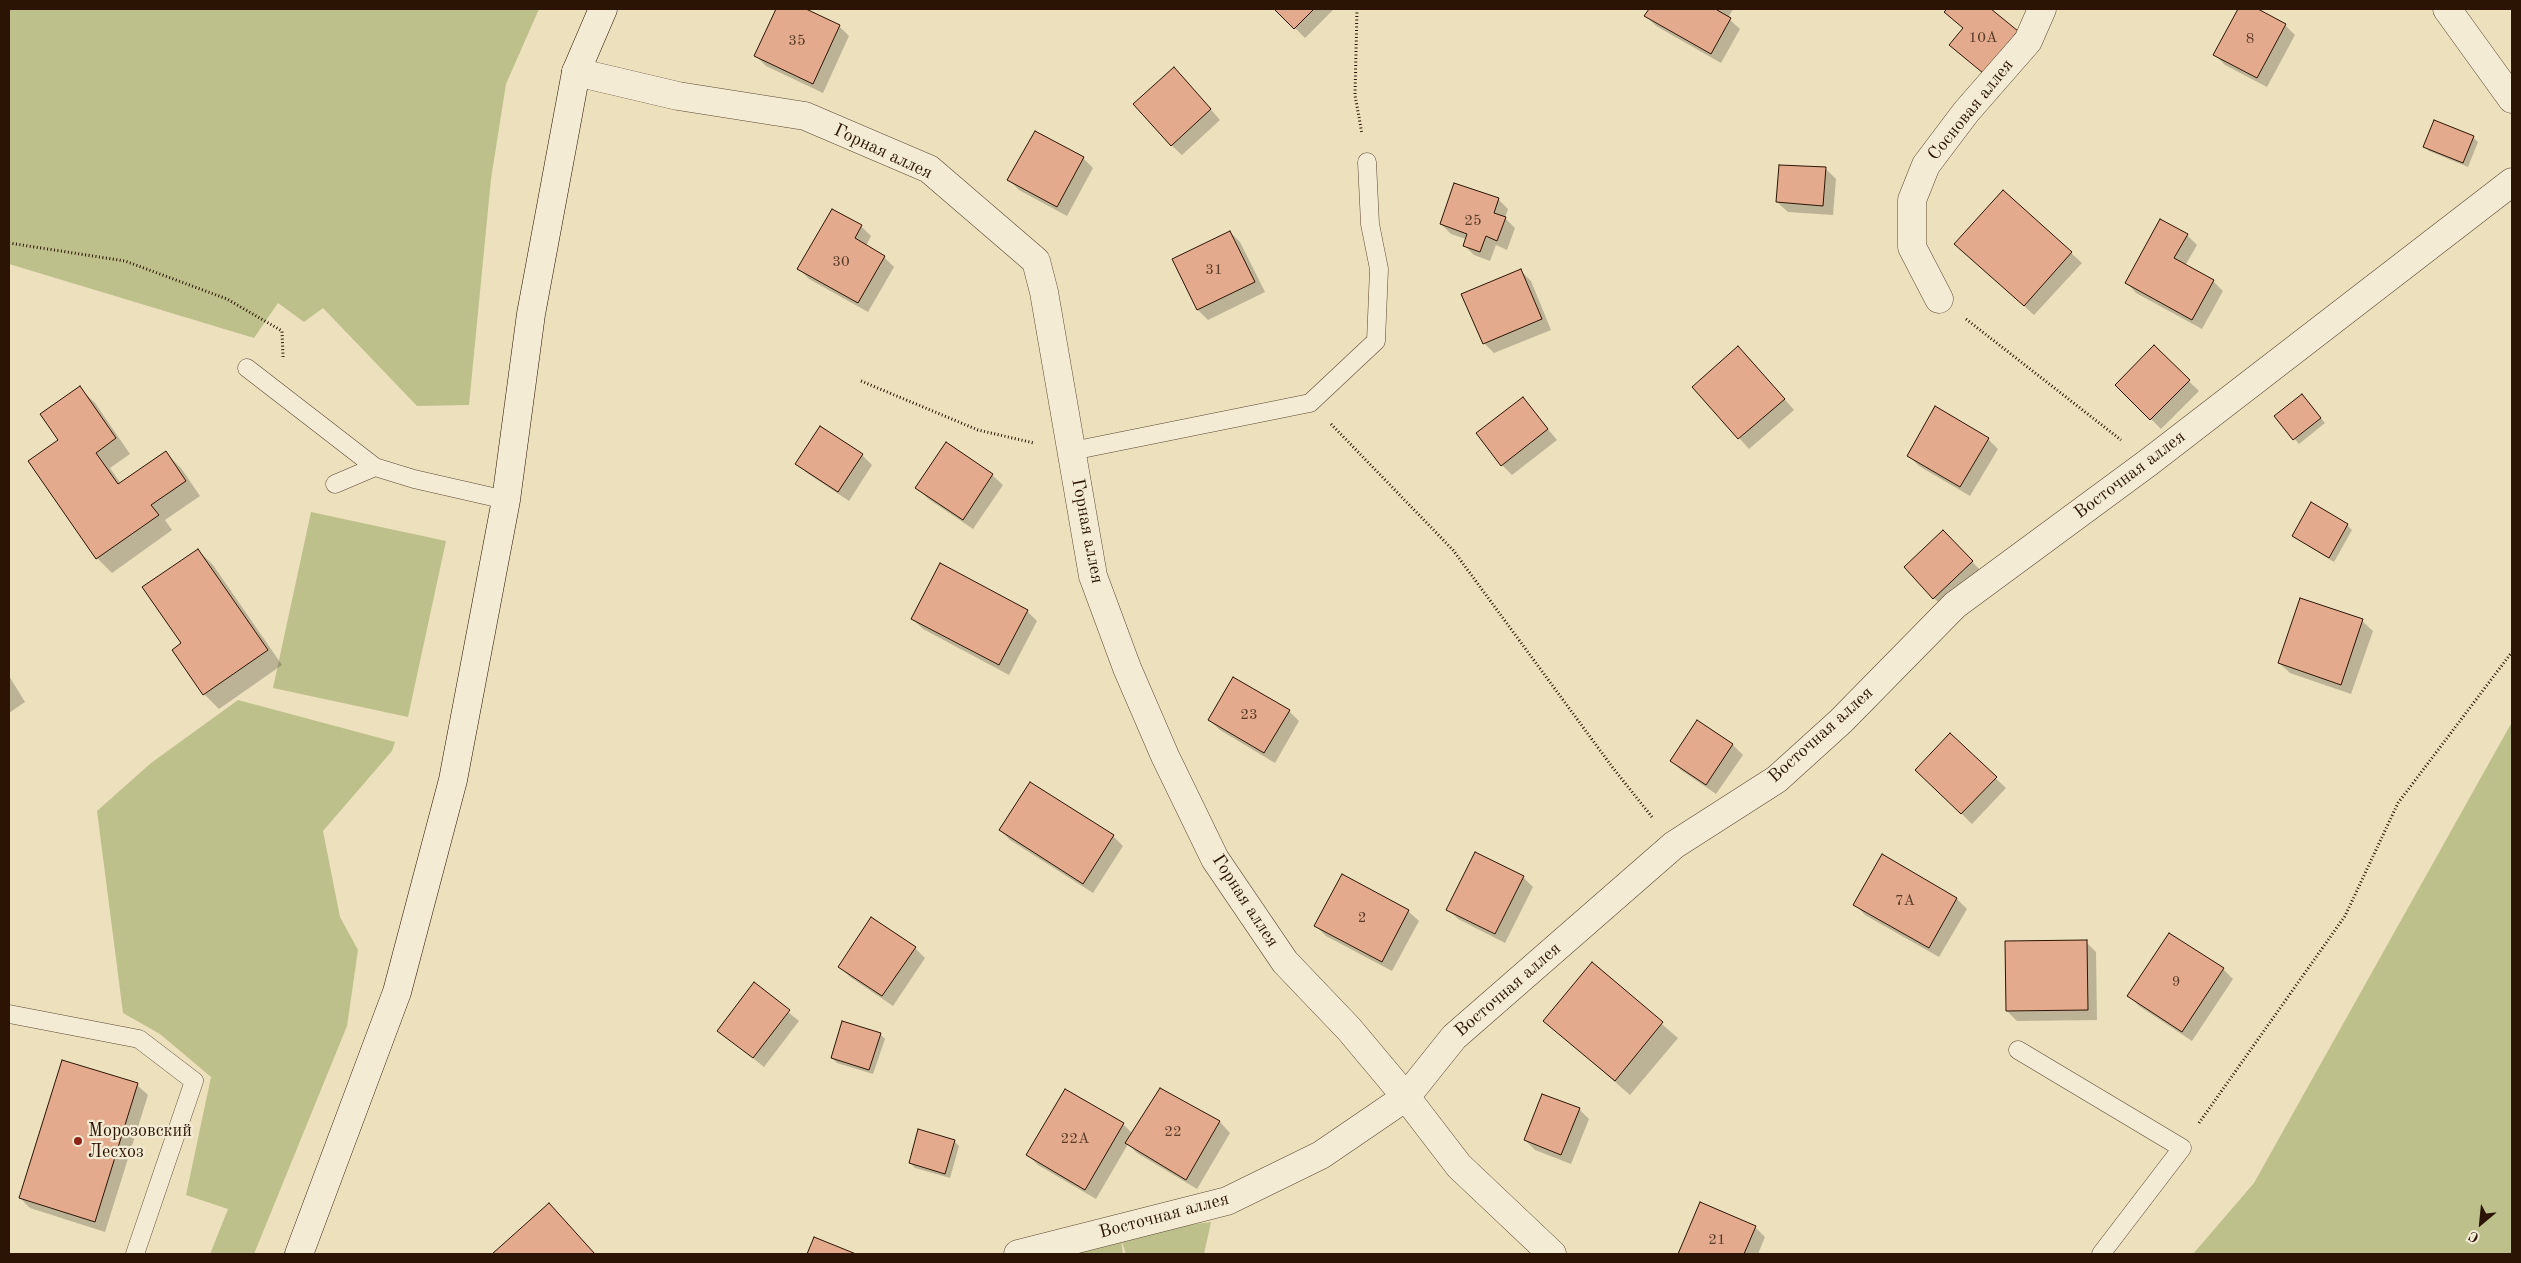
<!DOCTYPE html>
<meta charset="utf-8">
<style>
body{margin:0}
#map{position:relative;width:2521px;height:1263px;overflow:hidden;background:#ece0bd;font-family:"Old Standard TT",serif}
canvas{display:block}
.frame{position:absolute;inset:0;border:10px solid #2b1403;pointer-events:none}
.north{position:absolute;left:2456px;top:1198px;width:50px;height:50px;-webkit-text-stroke:4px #f3ebd4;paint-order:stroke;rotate:208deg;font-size:14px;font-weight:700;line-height:20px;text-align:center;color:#2b1403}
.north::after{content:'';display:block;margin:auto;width:18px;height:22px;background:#2b1403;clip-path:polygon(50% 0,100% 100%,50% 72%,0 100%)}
</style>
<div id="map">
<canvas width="2521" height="1263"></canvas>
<div class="frame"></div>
<div class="north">С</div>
</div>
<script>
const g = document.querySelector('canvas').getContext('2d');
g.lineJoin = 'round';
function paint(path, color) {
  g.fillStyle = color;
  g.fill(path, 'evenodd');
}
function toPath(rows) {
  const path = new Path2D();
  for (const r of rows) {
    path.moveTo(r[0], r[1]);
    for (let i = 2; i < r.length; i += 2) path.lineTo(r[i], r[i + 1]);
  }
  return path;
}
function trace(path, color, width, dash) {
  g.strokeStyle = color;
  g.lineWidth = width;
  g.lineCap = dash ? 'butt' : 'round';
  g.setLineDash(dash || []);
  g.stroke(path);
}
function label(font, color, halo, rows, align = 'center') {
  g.font = font + ' "Old Standard TT",serif';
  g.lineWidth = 4.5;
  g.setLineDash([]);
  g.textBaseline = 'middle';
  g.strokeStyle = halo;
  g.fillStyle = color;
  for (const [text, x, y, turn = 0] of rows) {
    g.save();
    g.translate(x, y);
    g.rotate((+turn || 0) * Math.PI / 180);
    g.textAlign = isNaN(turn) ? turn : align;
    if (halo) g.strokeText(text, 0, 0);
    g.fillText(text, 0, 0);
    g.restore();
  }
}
paint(toPath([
 [9,9,539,9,506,84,491,179,469,405,417,406,323,308,304,322,278,303,254,338,9,264],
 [311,512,446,541,408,717,273,688],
 [238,700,395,742,392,751,323,831,340,917,358,950,347,1026,254,1254,210,1254,228,1209,186,1195,211,1077,160,1034,123,1013,97,811,151,763],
 [2512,722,2512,1254,2193,1254,2254,1183],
 [1211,1222,1204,1254,1126,1254,1121,1239,1123,1254,1067,1254,1119,1234]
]), '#bec08c');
paint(toPath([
 [777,9,803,9,839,26,849,36,823,93,766,66,756,56],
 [1276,9,1334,9,1305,38],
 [1650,9,1733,9,1728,18,1740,29,1721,63,1656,26,1646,16],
 [1948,9,1989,9,2017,32,1994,82,1951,45,1964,29,1946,12],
 [2239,9,2255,9,2285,25,2295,35,2267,87,2225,65,2215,55],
 [1184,79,1220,120,1182,155,1171,145],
 [2473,137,2478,142,2468,167,2429,151,2424,146],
 [1083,158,1093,168,1067,216,1019,190,1009,180],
 [1826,169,1836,179,1833,215,1788,212,1777,202],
 [2003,191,2082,263,2034,315,1966,254],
 [1498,199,1508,209,1505,218,1515,228,1507,250,1496,245,1490,261,1474,255,1464,245,1466,239,1451,234,1441,224],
 [832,210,861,226,871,236,866,246,884,257,894,267,868,312,809,279,799,269],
 [1230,232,1240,242,1265,292,1208,320,1198,310,1173,259],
 [2187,235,2197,245,2185,266,2213,281,2223,291,2202,329,2136,293,2126,282],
 [1521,271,1531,281,1551,330,1494,353,1484,343],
 [2154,347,2199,391,2161,429,2117,385],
 [1748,357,1794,410,1749,449,1694,387],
 [80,388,95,403,130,454,110,468,121,484,166,453,181,468,200,496,165,520,172,530,112,573,97,558,60,441],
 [2302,395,2325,423,2299,444,2276,416],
 [1522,398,1557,440,1512,475,1502,465],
 [1988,439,1998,449,1970,496,1919,466,1908,455],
 [862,455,872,465,849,501,807,473,797,463],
 [992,475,1003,485,973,529,927,498,917,487],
 [2347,525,2352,530,2334,562,2293,536],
 [1953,542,1982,572,1944,608,1934,598],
 [198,550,213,565,282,665,219,709,204,694,183,644],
 [1027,611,1037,621,1009,675,923,629,912,619],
 [2362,621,2373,631,2351,694,2290,673,2279,663],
 [9,676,25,702,9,713],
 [1289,711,1299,721,1275,763,1220,730,1209,720],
 [1698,722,1733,745,1743,755,1716,794,1681,770,1671,760],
 [1950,735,2006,788,1972,824,1927,780],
 [1000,830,1113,836,1123,846,1093,893,1010,840],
 [1883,856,1957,899,1967,909,1939,957,1865,915,1855,904],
 [1523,877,1533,887,1505,943,1458,919,1448,909],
 [1408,911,1419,921,1392,971,1326,936,1316,926],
 [2170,934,2223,969,2233,979,2192,1041,2139,1006,2129,996],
 [2086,942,2096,952,2097,1020,2017,1021,2007,1011],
 [915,948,925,958,893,1006,850,977,840,967],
 [1592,964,1678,1038,1630,1095,1545,1021],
 [754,984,799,1021,764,1067,719,1031],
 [880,1034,885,1039,873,1074,837,1063,832,1058],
 [137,1085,148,1095,105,1232,30,1208,20,1198],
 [1160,1089,1220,1122,1230,1133,1197,1189,1137,1153,1128,1144,1096,1199,1038,1165,1028,1155,1066,1091,1123,1124,1132,1133],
 [1579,1109,1589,1119,1571,1164,1535,1150,1525,1140],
 [954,1141,959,1146,950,1178,915,1168,910,1163],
 [1701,1204,1755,1227,1765,1237,1758,1254,1680,1254],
 [549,1205,595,1254,494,1254]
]), '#0003');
const building = toPath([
 [776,9,806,9,840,25,813,84,754,56,776,9],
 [1274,9,1314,9,1294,29,1274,9],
 [1649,9,1718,9,1717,10,1731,18,1711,54,1644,16,1649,9],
 [1947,9,1991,9,2018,31,1983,73,1949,45,1963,28,1944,12,1947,9],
 [2238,9,2258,9,2286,24,2257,78,2213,55,2238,9],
 [1174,67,1211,109,1171,146,1133,104,1174,67],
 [2434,120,2474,136,2463,163,2423,147,2434,120],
 [1035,131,1084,157,1057,207,1007,180,1035,131],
 [1779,165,1826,167,1823,206,1776,202,1779,165],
 [1454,183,1499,198,1494,213,1506,217,1497,241,1486,236,1480,252,1463,246,1467,234,1440,224,1454,183],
 [2003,190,2072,252,2024,306,1954,244,2003,190],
 [832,209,862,225,855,238,885,256,858,303,797,269,832,209],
 [2160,219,2188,234,2174,258,2214,280,2192,320,2125,283,2160,219],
 [1230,231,1255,282,1197,310,1172,259,1230,231],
 [1521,269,1542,319,1483,344,1461,294,1521,269],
 [2154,345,2190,380,2150,420,2115,385,2154,345],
 [1738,346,1785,399,1738,439,1692,387,1738,346],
 [80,386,116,438,96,453,118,484,166,451,186,481,151,505,159,515,96,559,28,461,58,440,40,414,80,386],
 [2302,394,2321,418,2293,440,2274,416,2302,394],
 [1523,397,1548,429,1501,466,1476,433,1523,397],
 [1935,406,1989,438,1960,487,1907,456,1935,406],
 [820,426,863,454,838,492,795,464,820,426],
 [946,442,993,474,963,520,915,488,946,442],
 [2311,502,2348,524,2329,558,2292,536,2311,502],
 [1943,530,1973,561,1933,599,1904,567,1943,530],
 [198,549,268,650,203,695,172,650,181,643,142,587,198,549],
 [940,563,1028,610,999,665,911,619,940,563],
 [2300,598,2363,619,2341,685,2278,663,2300,598],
 [1233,677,1290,710,1264,753,1208,720,1233,677],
 [1697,720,1733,744,1706,785,1670,761,1697,720],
 [1950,733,1997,777,1961,814,1915,770,1950,733],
 [1030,782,1114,835,1083,884,999,830,1030,782],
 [1475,852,1524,876,1495,934,1446,910,1475,852],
 [1882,854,1957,898,1929,948,1853,905,1882,854],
 [1342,874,1409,910,1382,962,1314,926,1342,874],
 [871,917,916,947,882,996,838,967,871,917],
 [2169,933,2224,968,2182,1032,2127,996,2169,933],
 [2087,940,2088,1010,2006,1011,2005,941,2087,940],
 [1592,962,1663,1022,1615,1081,1543,1021,1592,962],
 [754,982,790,1010,753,1058,717,1031,754,982],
 [842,1021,881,1033,869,1070,831,1058,842,1021],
 [62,1060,138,1083,95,1222,19,1198,62,1060],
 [1160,1088,1220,1121,1186,1180,1125,1143,1160,1088],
 [1065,1089,1124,1123,1085,1190,1026,1155,1065,1089],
 [1542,1094,1580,1108,1561,1155,1524,1140,1542,1094],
 [918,1129,955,1140,945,1174,909,1163,918,1129],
 [1700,1202,1756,1226,1744,1254,1678,1254,1700,1202],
 [549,1203,595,1254,492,1254,549,1203],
 [814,1237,856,1254,807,1254,814,1237]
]);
paint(building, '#e4aa8d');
trace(building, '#2b1403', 1);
const lane = toPath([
 [247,368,375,467,414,479,506,500],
 [1072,451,1310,403,1376,341,1379,269,1370,224,1367,162],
 [335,484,375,467],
 [9,1014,139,1039,194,1081,135,1254],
 [2018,1050,2182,1148,2101,1254]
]);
const street = toPath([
 [2447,9,2512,99],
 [576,72,678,96,805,116,929,169,1036,261,1044,292,1093,576,1127,668,1165,756,1215,859,1285,962,1349,1029,1406,1097,1459,1166,1552,1254],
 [1939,299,1912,247,1912,200,1926,165,1966,112,2028,41,2042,9],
 [1018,1254,1227,1201,1321,1155,1406,1097,1454,1037,1674,845,1777,779,1841,721,1955,605,2149,462,2512,182]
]);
const secondary = toPath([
 [299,1254,397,992,453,780,506,500,531,314,576,72,603,9]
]);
trace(lane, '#5b4732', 19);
trace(street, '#5b4732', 29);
trace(secondary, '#2b1403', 29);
trace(toPath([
 [1357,9,1355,95,1362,134],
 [9,243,125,261,227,299,282,331,283,357],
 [1966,319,2121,440],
 [861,381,978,430,1034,443],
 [1331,424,1453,550,1613,768,1652,817],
 [2199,1123,2345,916,2398,803,2512,652]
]), '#2b1403', 3, [1, 2.5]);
trace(lane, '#f3ebd4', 18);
trace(street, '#f3ebd4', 28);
trace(secondary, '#f3ebd4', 28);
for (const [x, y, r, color] of [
 [78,1141,5,"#8f2418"]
]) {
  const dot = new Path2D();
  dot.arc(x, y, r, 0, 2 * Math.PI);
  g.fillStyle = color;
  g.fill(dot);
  trace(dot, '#f3ebd4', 2);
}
label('15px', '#593a26', null, [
 ["10А",1983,38],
 ["8",2250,39],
 ["35",797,41],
 ["25",1473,221],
 ["30",841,262],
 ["31",1214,270],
 ["23",1249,715],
 ["7А",1905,901],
 ["2",1362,918],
 ["9",2176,982],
 ["22",1173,1132],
 ["22А",1075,1139],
 ["21",1717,1240]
]);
label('18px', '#2b1403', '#f3ebd4', [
 ["Сосновая аллея",1971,110,-51],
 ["Горная аллея",883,152,25],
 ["Восточная аллея",2130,475,-37],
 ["Горная аллея",1087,531,79],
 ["Восточная аллея",1821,735,-42],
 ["Горная аллея",1245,901,57],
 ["Восточная аллея",1508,990,-41],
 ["Восточная аллея",1164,1216,-15]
]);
label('18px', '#2b1403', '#f3ebd4', [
 ["Морозовский",88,1131],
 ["Лесхоз",88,1152]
], 'left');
</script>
